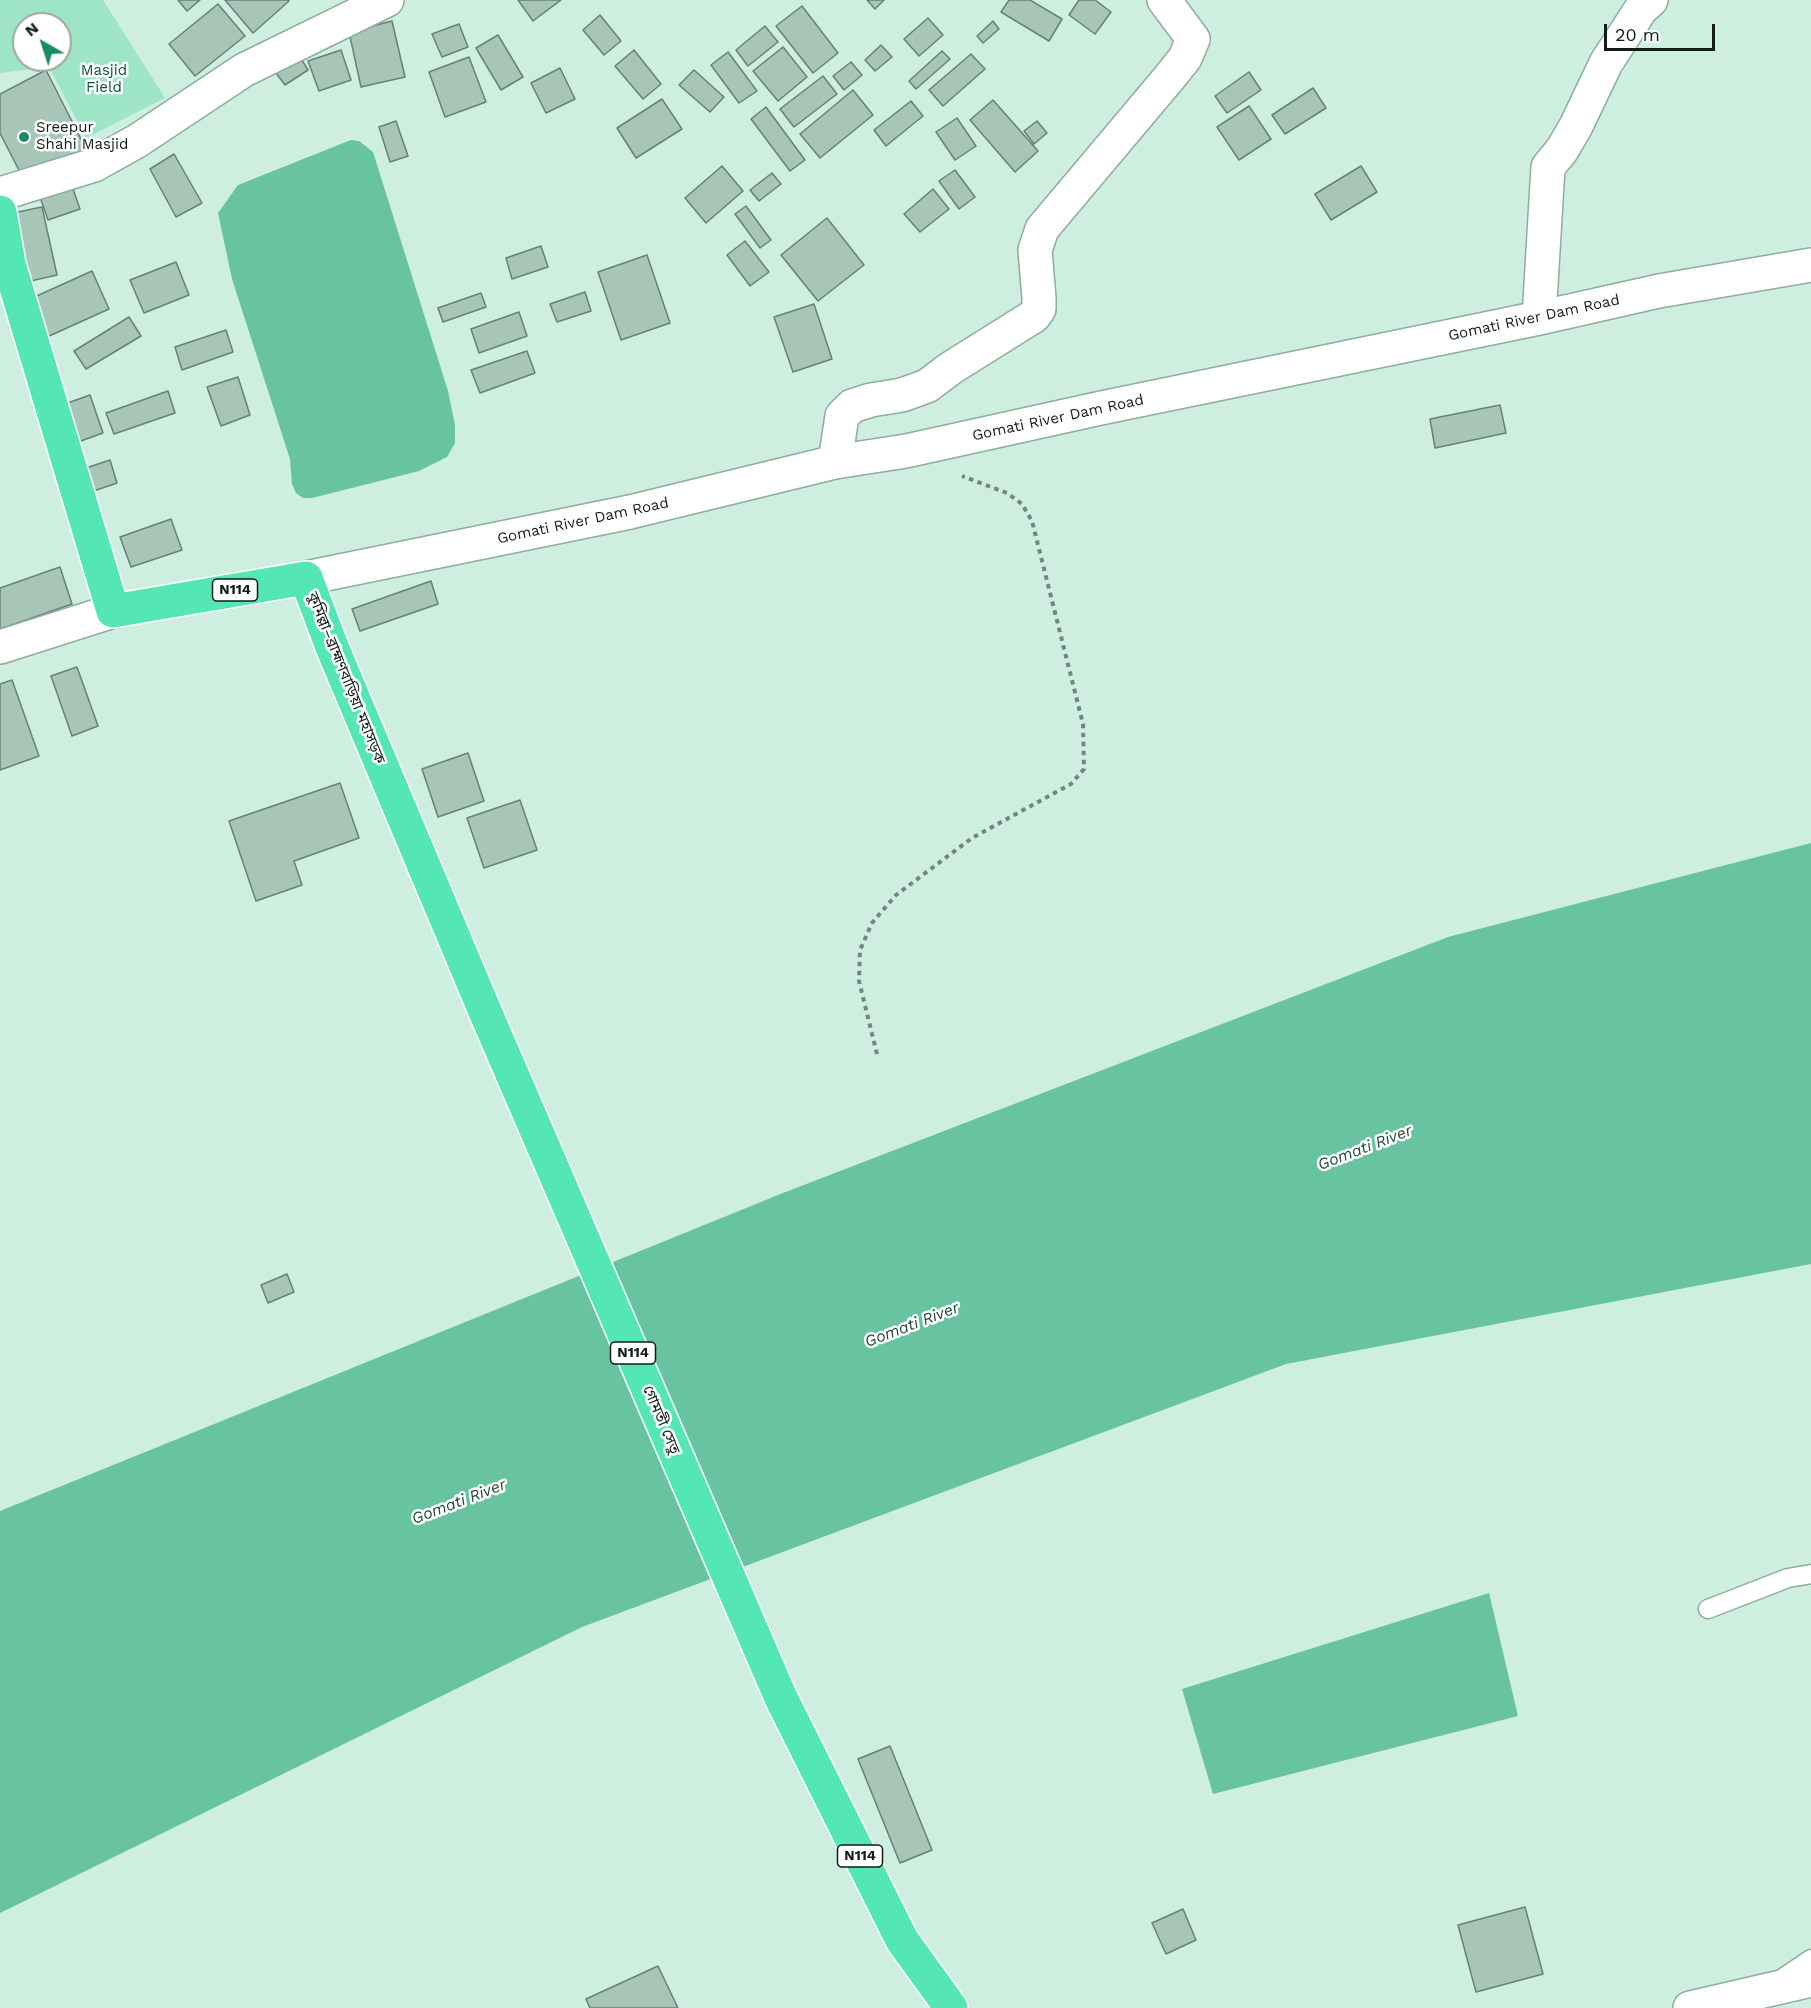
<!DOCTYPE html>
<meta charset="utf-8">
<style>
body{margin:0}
#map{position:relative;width:1811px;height:2008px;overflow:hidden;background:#ceeee0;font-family:"Work Sans",sans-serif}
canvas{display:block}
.north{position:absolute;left:12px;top:12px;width:60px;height:60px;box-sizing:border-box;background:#fff;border:2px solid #a0a4a3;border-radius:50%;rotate:321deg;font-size:16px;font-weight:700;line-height:24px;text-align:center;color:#111c18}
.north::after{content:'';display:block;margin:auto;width:21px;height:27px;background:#1c8a68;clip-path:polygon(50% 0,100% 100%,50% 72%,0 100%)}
.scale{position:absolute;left:1604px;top:24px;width:111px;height:27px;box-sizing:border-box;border:3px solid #111c18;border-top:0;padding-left:8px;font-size:18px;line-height:21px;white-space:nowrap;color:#111c18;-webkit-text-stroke:4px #fff;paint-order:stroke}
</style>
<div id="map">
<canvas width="1811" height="2008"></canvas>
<div class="north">N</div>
<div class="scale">20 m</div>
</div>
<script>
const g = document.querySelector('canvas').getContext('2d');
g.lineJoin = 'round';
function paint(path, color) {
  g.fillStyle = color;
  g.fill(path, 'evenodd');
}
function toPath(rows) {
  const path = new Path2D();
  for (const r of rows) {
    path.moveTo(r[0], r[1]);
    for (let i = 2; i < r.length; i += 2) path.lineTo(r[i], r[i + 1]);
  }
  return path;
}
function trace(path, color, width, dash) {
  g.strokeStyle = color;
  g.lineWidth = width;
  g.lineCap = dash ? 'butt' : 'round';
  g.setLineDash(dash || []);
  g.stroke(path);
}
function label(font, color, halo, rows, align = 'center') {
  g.font = font + ' "Work Sans","Noto Sans Bengali",sans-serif';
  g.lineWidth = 5;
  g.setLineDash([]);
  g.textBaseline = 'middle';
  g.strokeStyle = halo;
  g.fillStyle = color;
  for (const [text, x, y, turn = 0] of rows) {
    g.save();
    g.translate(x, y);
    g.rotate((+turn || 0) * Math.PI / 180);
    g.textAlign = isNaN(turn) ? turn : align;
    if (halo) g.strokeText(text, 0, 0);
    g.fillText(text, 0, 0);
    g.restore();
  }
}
paint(toPath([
 [0,0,103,0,165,98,86,138,49,67,0,73],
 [24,24,60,24,60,60,24,60]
]), '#9ee4c7');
paint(toPath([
 [351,140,359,141,373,152,448,391,455,425,455,443,447,457,419,471,312,498,303,498,296,493,292,484,290,459,232,279,218,213,238,185],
 [1811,843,1811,1264,1286,1364,582,1627,0,1913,0,1511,783,1193,1448,937],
 [1489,1593,1518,1716,1213,1794,1182,1689]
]), '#67c3a0');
const building = toPath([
 [178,0,200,0,187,11,178,0],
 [225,0,288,0,289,1,253,33,225,0],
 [518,0,561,0,533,21,518,0],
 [867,0,884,0,875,9,867,0],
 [1009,0,1030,0,1062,19,1049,41,1001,12,1009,0],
 [1079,0,1095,0,1111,12,1095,34,1069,15,1079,0],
 [218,4,245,36,195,76,169,44,218,4],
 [802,6,838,53,813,73,776,26,802,6],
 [600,15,621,41,604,55,583,30,600,15],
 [928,18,943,35,919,56,904,39,928,18],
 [392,21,405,77,361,87,349,32,392,21],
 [993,21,999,29,983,43,977,36,993,21],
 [459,24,468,47,442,57,432,34,459,24],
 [765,26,778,42,748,66,736,50,765,26],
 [498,35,523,77,501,90,476,48,498,35],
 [881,45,892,57,875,71,865,60,881,45],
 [783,47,807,77,778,101,753,71,783,47],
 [341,50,351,80,319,91,308,61,341,50],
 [634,50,661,84,643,99,615,66,634,50],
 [942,51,950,59,916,89,909,81,942,51],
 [728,52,757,91,739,103,711,65,728,52],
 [971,54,985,69,943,106,929,90,971,54],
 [300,57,308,70,285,85,276,73,300,57],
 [469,57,486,102,445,117,429,72,469,57],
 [851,62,862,75,844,90,833,76,851,62],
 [560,68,575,99,546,113,531,83,560,68],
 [46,70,88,153,26,184,0,133,0,94,46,70],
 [694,70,724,97,710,112,679,85,694,70],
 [1249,72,1261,90,1227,113,1215,96,1249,72],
 [823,76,837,94,794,127,780,109,823,76],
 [1313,88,1326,108,1285,134,1272,115,1313,88],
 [853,90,873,115,820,158,800,134,853,90],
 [662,99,682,129,636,158,617,128,662,99],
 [993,100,1038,151,1015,172,970,120,993,100],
 [911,101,923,116,886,146,874,130,911,101],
 [1249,106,1271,139,1239,160,1217,127,1249,106],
 [766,107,805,160,790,171,751,119,766,107],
 [957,118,976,146,955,160,936,132,957,118],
 [396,121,408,156,390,162,379,127,396,121],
 [1037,121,1047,133,1034,144,1024,131,1037,121],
 [174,154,202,203,176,217,150,169,174,154],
 [722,166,743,191,706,223,685,198,722,166],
 [1361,166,1377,192,1331,220,1315,194,1361,166],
 [955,170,975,197,959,209,939,181,955,170],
 [772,173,781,184,759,201,750,190,772,173],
 [72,186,80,209,48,220,40,197,72,186],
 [933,189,949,209,920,232,904,214,933,189],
 [746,206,771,240,760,248,735,214,746,206],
 [42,207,57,275,22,283,8,214,42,207],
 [827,218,864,265,818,301,781,255,827,218],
 [745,241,769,272,750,286,727,255,745,241],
 [541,246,548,267,512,279,506,258,541,246],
 [647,255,670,323,621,340,598,272,647,255],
 [176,262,189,295,144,313,130,280,176,262],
 [92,271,109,309,47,337,30,299,92,271],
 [585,292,591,311,557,322,550,304,585,292],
 [481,293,486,307,443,322,438,308,481,293],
 [814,304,832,359,793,372,774,317,814,304],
 [519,312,527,336,479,353,471,329,519,312],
 [129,317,141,336,86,369,74,351,129,317],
 [226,330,233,352,182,370,175,347,226,330],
 [527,351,535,373,480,393,471,370,527,351],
 [238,377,250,415,221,426,207,387,238,377],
 [168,391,175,413,114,434,106,413,168,391],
 [90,395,103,433,78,442,65,404,90,395],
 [1500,405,1506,433,1435,448,1430,419,1500,405],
 [110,460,117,483,82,495,74,472,110,460],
 [171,519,182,550,131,567,120,537,171,519],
 [60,567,72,604,0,629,0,588,60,567],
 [431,581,438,604,360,631,352,609,431,581],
 [77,667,98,726,72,736,51,676,77,667],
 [12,680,39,756,0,770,0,684,12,680],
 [468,753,484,801,438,817,422,769,468,753],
 [340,783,359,838,294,861,302,885,256,901,229,821,340,783],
 [520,800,537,850,484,868,467,818,520,800],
 [287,1274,294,1292,268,1303,261,1285,287,1274],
 [890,1746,932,1850,900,1863,858,1759,890,1746],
 [1525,1907,1543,1974,1476,1992,1458,1925,1525,1907],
 [1183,1909,1196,1940,1166,1954,1152,1923,1183,1909],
 [658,1966,678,2008,590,2008,586,1999,658,1966]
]);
paint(building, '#a7c6b8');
trace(building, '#658275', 1.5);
const lane = toPath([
 [1708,1609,1788,1578,1811,1574],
 [1783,1978,1811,1959]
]);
const street = toPath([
 [0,194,94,165,137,141,244,70,387,0],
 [1539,318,1548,167,1562,150,1576,126,1606,63,1641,9,1651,0],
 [835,462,842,416,852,406,871,400,902,395,927,386,951,368,1034,316,1039,309,1039,298,1035,250,1042,229,1169,78,1185,58,1193,39,1164,0]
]);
const secondary = toPath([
 [306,578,630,512,835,462,906,451,1101,408,1539,318,1659,291,1811,265],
 [0,647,113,611],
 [1690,2008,1811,1980]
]);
const highway = toPath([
 [0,212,9,264,113,611,306,578,332,647,484,1009,781,1698,902,1940,951,2008]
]);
trace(lane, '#8eac9f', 21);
trace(street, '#8eac9f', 36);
trace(secondary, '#8eac9f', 36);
trace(highway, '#fff', 36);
trace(toPath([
 [877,1054,859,981,860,950,872,923,896,895,972,838,1071,784,1084,769,1083,724,1032,521,1022,504,1007,493,962,476]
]), '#71877e', 4, [4.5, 4.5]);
trace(lane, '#fff', 18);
trace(street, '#fff', 33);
trace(secondary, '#fff', 33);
trace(highway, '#55e6b5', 33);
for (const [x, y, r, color] of [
 [24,137,6,"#1c8a68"]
]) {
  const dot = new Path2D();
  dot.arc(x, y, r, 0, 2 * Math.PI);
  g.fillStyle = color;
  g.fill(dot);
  trace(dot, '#fff', 2);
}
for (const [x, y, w] of [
 [235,590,45],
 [633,1353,45],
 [860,1856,45]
]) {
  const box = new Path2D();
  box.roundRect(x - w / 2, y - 11, w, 22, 4.5);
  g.fillStyle = '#fff';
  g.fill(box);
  trace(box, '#111c18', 1.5);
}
label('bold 14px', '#111c18', null, [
 ["N114",235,590],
 ["N114",633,1353],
 ["N114",860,1856]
]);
label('15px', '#085640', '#fff', [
 ["Masjid",104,71],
 ["Field",104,88]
]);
label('15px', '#111c18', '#fff', [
 ["Sreepur",36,128],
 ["Shahi Masjid",36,145]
], 'left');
label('15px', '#111c18', '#fff', [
 ["Gomati River Dam Road",1534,318,-12],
 ["Gomati River Dam Road",1058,418,-12],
 ["Gomati River Dam Road",583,521,-12],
 ["কুমিল্লা–ব্রাহ্মণবাড়িয়া মহাসড়ক",346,678,68],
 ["গোমতী সেতু",661,1420,67]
]);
label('italic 16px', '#21493a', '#fff', [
 ["Gomati River",1365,1148,-21],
 ["Gomati River",912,1325,-21],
 ["Gomati River",459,1502,-21]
]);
</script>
